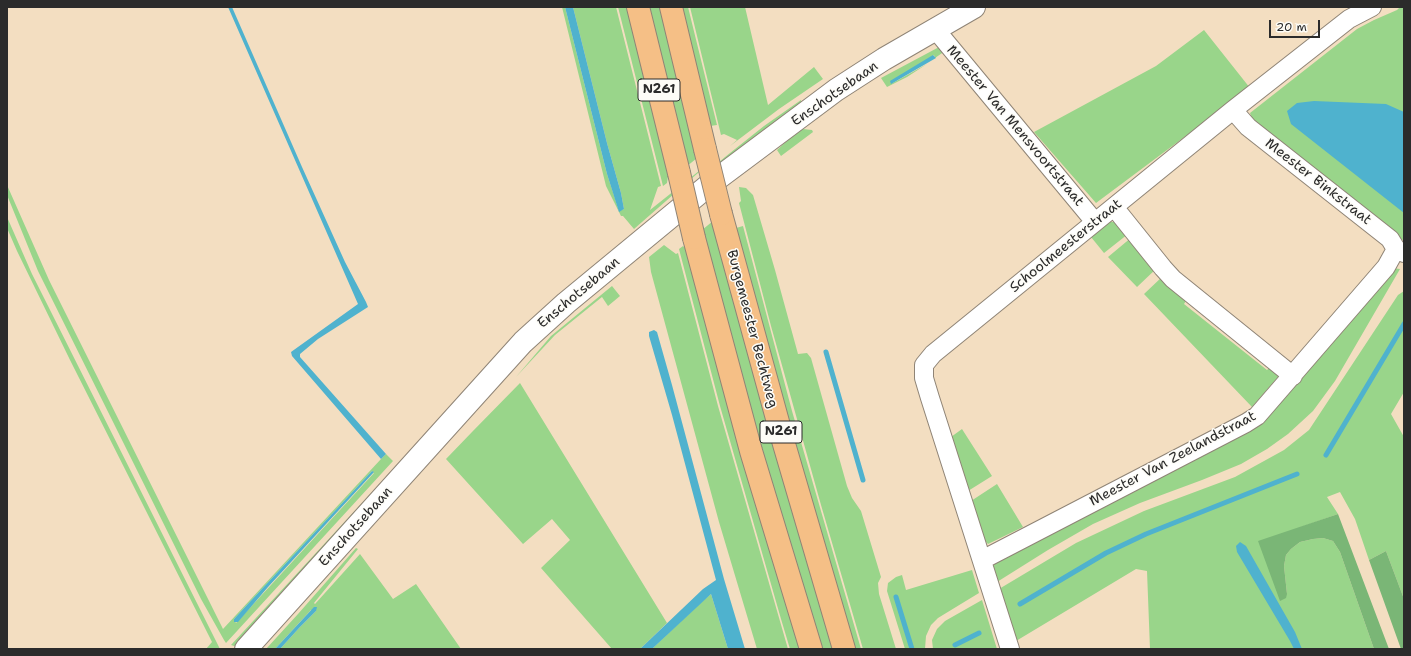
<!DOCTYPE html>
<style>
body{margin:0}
#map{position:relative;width:1411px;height:656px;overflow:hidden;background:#f3dec1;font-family:"Shantell Sans",sans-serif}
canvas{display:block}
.frame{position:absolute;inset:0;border:8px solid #2b2b2b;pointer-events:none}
.scale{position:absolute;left:1269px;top:20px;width:51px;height:18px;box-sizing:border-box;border:2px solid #2b2b2b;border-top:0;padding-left:5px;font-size:12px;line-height:14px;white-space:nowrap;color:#2b2b2b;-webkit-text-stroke:3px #fdfcf7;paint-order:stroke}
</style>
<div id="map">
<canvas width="1411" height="656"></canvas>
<div class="frame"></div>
<div class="scale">20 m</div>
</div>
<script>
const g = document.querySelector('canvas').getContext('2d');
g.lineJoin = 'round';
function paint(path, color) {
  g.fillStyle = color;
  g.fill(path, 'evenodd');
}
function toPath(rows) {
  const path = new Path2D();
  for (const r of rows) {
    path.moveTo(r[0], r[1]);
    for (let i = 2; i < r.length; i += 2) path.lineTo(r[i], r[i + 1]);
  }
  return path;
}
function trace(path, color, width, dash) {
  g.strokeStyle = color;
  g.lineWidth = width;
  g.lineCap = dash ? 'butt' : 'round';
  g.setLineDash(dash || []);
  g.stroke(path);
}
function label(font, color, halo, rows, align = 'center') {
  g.font = font + ' "Shantell Sans",sans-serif';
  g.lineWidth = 3;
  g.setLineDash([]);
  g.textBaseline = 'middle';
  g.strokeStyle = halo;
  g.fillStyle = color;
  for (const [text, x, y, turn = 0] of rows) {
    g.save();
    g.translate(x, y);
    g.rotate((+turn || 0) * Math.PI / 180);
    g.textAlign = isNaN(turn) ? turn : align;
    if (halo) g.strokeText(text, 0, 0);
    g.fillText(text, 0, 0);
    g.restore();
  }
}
paint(toPath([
 [562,7,565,7,607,174,619,211,624,209,621,193,607,143,573,7,616,7,661,186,658,187,650,210,714,159,634,229,623,216,621,216,606,186],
 [618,7,627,7,668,176,667,183,663,186],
 [647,7,660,7,697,158,686,167],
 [681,7,688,7,717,125,710,126],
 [690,7,745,7,768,105,814,67,823,79,779,109,730,146,737,140,724,134,721,135],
 [1400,7,1404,7,1404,241,1253,121,1250,113,1357,29,1374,20,1397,10],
 [1204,30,1250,88,1096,203,1034,132,1156,66],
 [941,46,945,51,935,58,934,55,891,84,927,64,907,77,887,87,881,78],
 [801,100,801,106,663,211,725,157,764,126],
 [803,129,812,130,813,132,781,156,777,150,790,138],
 [7,185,49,280,223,629,381,459,386,454,393,461,226,643,224,640,201,599,38,271,7,195],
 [372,471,374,473,236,623,234,619,246,606],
 [739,187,746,188,753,195,775,270,798,354,807,353,811,358,847,486,852,498,861,511,881,577,878,583,879,594,896,649,863,649,821,505,771,326,739,203,741,201],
 [7,217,32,274,220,649,206,649,212,642,70,360,17,251,7,228],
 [713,221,792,512,833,649,820,649,767,466,702,230],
 [1109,222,1118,222,1128,234,1104,253,1091,237],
 [743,226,792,411,861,649,853,649,812,508,736,228],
 [1132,237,1157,268,1137,287,1108,257],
 [664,245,676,254,678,253,718,406,788,649,757,649,745,609,719,522,651,272,649,257],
 [683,246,687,250,800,649,790,649,781,619,720,406,679,249],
 [1392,268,1400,269,1335,381,1313,411,1288,434,1267,449,1241,464,1202,480,1140,503,1093,524,1048,550,997,582,994,571,993,564,1261,420],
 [1163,276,1187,299,1184,304,1267,370,1272,365,1277,370,1278,377,1252,407,1144,294],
 [612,286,620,296,608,306,602,297,555,335,516,377,551,336],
 [1404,291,1404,392,1391,414,1404,437,1404,599,1386,551,1369,560,1355,519,1340,492,1327,497,1338,514,1259,542,1287,594,1284,566,1286,555,1291,549,1300,542,1313,539,1323,538,1333,541,1340,552,1374,649,1150,649,1147,571,1136,569,1016,641,999,589,1076,543,1144,511,1235,477,1284,450,1309,430,1398,295],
 [520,383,667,623,640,649,612,649,541,568,570,540,552,519,523,544,446,459,472,432],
 [962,429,992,476,968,491,951,437],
 [386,477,387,482,242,643,234,646,231,645],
 [997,484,1023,527,988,544,984,540,971,501],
 [356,548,358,549,314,603,315,604,360,554,393,599,416,584,461,649,280,649,300,627,316,611,311,610,275,649,266,649,298,614],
 [972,570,979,593,956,607,938,618,931,625,926,636,925,649,905,649,887,591,888,583,896,577,902,575,906,590],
 [711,594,728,649,652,649,698,605],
 [982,600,997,649,933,649,932,640,937,629,945,621]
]), '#99d58a');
paint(toPath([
 [1338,514,1389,649,1374,649,1340,552,1333,541,1323,538,1313,539,1300,542,1291,549,1286,555,1284,566,1287,594,1286,598,1280,601,1258,541],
 [1386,551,1404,599,1404,649,1401,649,1369,560]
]), '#7ab676');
paint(toPath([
 [228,7,232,7,302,167,345,262,366,302,368,307,318,339,300,354,300,357,386,454,381,459,292,356,291,352,358,304],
 [565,7,573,7,607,143,621,193,624,209,619,212,607,174],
 [933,55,936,58,891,84,890,81],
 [1314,101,1386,104,1404,112,1404,213,1291,124,1287,111,1297,103],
 [654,330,657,332,672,385,724,579,745,649,728,649,711,594,652,649,640,649,703,589,716,580,672,415,649,336,649,332],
 [372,471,374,472,268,587,238,622,234,622,234,619,246,606],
 [1240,542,1246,546,1295,632,1302,649,1294,649,1290,641,1237,552,1236,546],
 [314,607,317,607,316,611,300,627,280,649,275,649]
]), '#4fb2ce');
trace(toPath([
 [826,352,863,480],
 [1326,455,1404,324],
 [896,597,912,649],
 [1020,604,1106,553,1146,534,1297,474],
 [955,645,979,633]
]), '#4fb2ce', 5);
const minor = toPath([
 [935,29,1095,222],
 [1233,110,1248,127,1390,239,1396,249,1404,253],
 [1114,207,1163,268,1173,279,1293,376],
 [982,560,1246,423,1257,416,1386,267,1396,249],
 [1010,649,930,398,924,378,924,365,933,354,1233,110,1349,19,1372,7]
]);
const tertiary = toPath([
 [246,649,523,342,566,303,709,185,836,90,884,59,974,7]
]);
const primary = toPath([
 [638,7,679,173],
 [671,7,705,149],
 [721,214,784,444,844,649],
 [694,238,751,451,811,649]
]);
trace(minor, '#8f8476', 20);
trace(tertiary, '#8f8476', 24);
trace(primary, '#8f8476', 24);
trace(minor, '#fff', 18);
trace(tertiary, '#fff', 22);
trace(primary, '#f5bf86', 22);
const primaryBridge = toPath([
 [705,149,721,214],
 [679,173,694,238]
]);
trace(primaryBridge, '#8f8476', 24, []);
trace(primaryBridge, '#f5bf86', 22);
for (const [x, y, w] of [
 [659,90,42],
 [781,432,42]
]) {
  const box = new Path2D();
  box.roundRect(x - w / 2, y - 11, w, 22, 3);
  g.fillStyle = '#fdfcf7';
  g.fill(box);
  trace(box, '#2b2b2b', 1);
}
label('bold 13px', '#2b2b2b', null, [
 ["N261",659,90],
 ["N261",781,432]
]);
label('14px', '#2b2b2b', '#fdfcf7', [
 ["Enschotsebaan",835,94,-35],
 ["Meester Van Mensvoortstraat",1015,126,50],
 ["Meester Binkstraat",1318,182,38],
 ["Schoolmeesterstraat",1066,246,-39],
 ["Enschotsebaan",579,293,-40],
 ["Burgemeester Bechtweg",752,329,75],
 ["Meester Van Zeelandstraat",1173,459,-28],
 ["Enschotsebaan",356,527,-48]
]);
</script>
